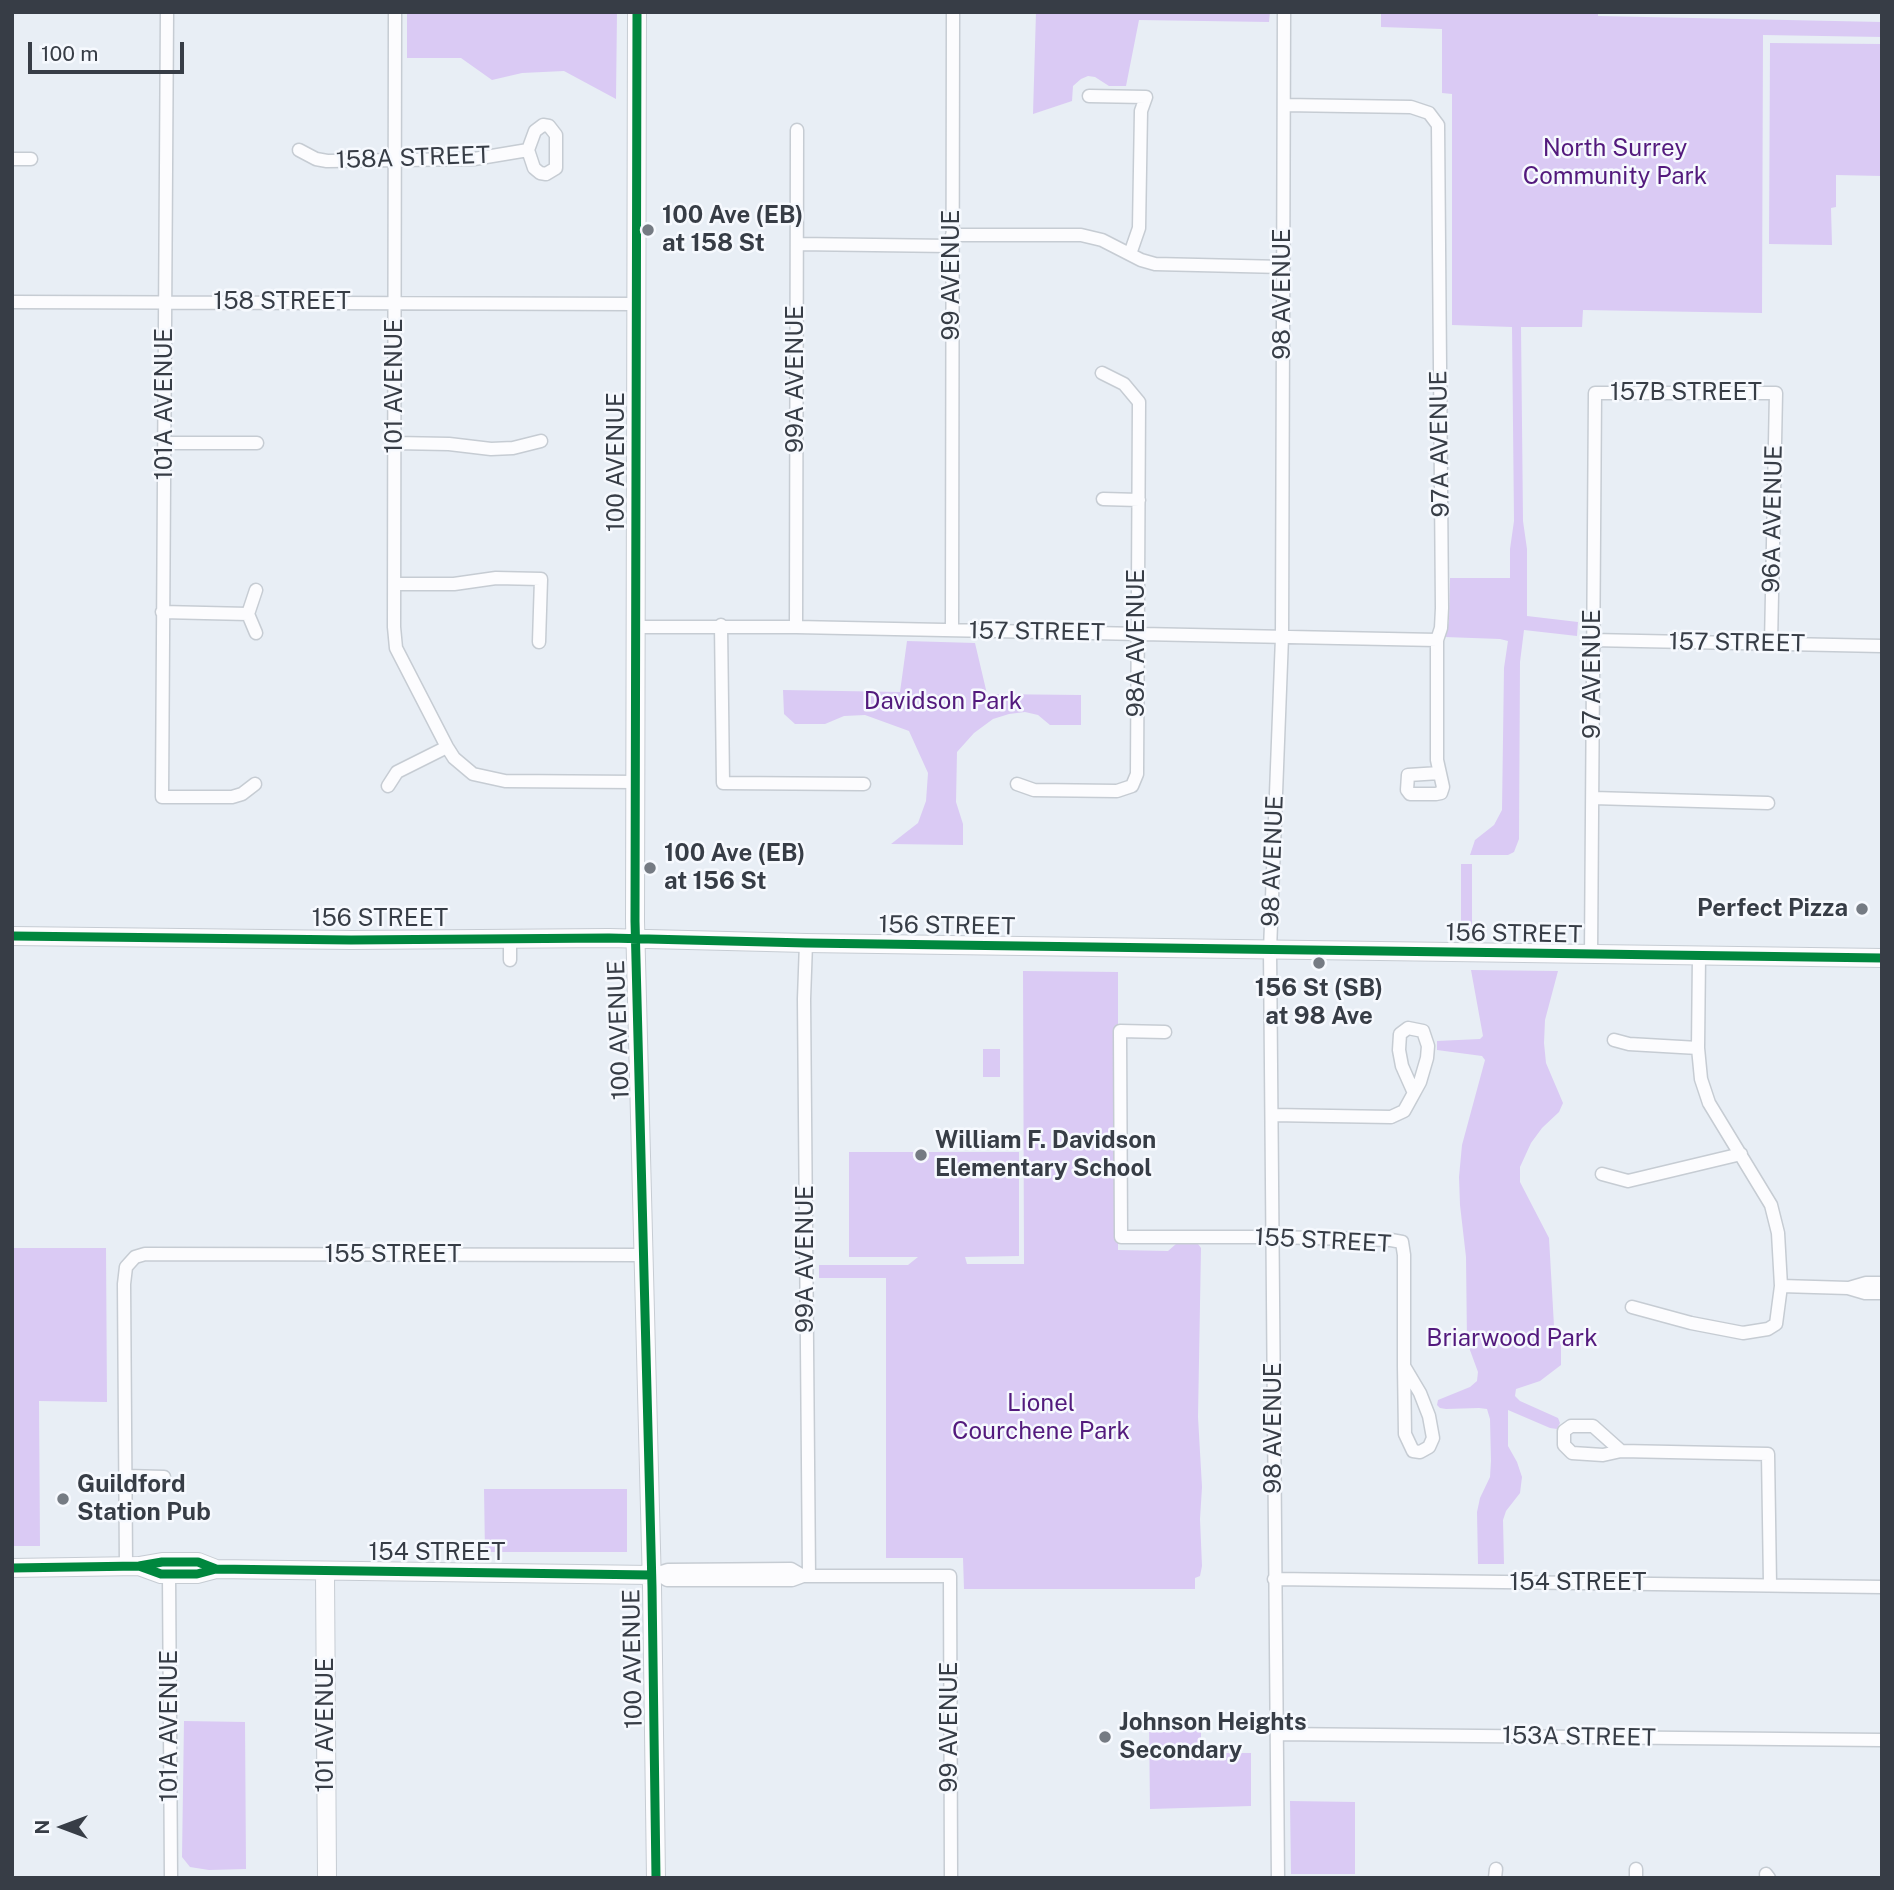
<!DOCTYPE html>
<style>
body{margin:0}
#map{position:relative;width:1894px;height:1890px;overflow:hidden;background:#e8eef5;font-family:"Public Sans",sans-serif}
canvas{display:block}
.frame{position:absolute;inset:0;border:14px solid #373d46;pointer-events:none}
.north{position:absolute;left:28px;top:1792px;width:70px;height:70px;-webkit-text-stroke:5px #f6f9fe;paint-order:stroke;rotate:270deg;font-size:19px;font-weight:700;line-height:28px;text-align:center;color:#373d46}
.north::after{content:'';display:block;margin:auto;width:24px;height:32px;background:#373d46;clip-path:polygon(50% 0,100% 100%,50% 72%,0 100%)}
.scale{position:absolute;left:28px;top:42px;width:156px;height:32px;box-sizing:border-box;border:4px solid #373d46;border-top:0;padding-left:9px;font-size:21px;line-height:24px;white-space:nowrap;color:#373d46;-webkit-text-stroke:5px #f6f9fe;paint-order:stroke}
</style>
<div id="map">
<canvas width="1894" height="1890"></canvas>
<div class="frame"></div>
<div class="north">N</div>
<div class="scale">100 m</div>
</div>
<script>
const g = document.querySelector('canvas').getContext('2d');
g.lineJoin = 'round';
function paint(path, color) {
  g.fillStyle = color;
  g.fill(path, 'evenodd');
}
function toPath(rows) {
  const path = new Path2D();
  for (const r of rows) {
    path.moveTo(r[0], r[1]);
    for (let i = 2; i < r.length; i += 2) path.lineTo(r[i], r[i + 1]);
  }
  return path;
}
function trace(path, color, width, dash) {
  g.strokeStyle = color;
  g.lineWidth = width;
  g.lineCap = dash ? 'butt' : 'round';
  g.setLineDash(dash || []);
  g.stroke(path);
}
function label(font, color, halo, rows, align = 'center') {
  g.font = font + ' "Public Sans",sans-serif';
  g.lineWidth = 5;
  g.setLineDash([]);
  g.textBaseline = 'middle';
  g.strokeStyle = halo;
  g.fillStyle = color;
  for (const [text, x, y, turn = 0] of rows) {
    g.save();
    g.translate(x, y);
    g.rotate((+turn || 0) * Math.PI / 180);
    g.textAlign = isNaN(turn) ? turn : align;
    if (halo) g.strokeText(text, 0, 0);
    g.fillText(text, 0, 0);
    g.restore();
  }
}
paint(toPath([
 [407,12,617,12,616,99,564,71,522,73,492,80,461,58,407,58],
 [1036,12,1270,12,1269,22,1139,20,1126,86,1109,86,1095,77,1088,76,1081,79,1073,86,1072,101,1033,114],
 [1381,12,1598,12,1598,16,1882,22,1882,37,1763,35,1762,313,1583,310,1582,327,1521,327,1523,521,1527,549,1527,616,1578,622,1577,636,1524,630,1520,662,1519,839,1514,852,1508,855,1470,855,1475,840,1494,825,1502,810,1504,668,1508,641,1500,639,1445,637,1449,621,1450,578,1510,578,1510,549,1514,521,1512,327,1452,325,1452,94,1442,93,1442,29,1381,27],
 [1770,43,1882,44,1882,176,1836,175,1836,207,1831,208,1832,245,1769,244],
 [907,641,975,643,987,694,1081,695,1081,725,1050,725,1038,715,1025,712,1009,714,993,719,974,733,957,752,956,802,963,824,963,845,891,844,918,823,926,801,928,773,909,731,865,715,844,716,825,724,795,724,784,714,783,690,900,692],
 [1461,864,1472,864,1472,933,1461,932],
 [1471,970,1558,971,1545,1020,1544,1043,1546,1063,1563,1103,1559,1112,1542,1128,1531,1143,1520,1167,1520,1182,1549,1238,1554,1326,1561,1344,1561,1365,1540,1381,1516,1389,1515,1396,1520,1401,1558,1418,1560,1423,1557,1429,1550,1428,1508,1410,1508,1446,1517,1462,1522,1477,1520,1493,1506,1511,1503,1520,1504,1564,1478,1564,1477,1512,1480,1498,1490,1477,1491,1461,1490,1419,1487,1409,1479,1408,1446,1409,1440,1408,1437,1405,1438,1400,1470,1387,1477,1381,1478,1372,1467,1342,1466,1257,1460,1205,1459,1177,1462,1145,1485,1060,1482,1056,1437,1050,1437,1041,1480,1039,1483,1036],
 [1023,971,1118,972,1118,1250,1168,1251,1176,1244,1189,1242,1198,1244,1201,1248,1198,1417,1202,1487,1200,1519,1202,1566,1200,1576,1195,1578,1195,1589,964,1589,963,1558,886,1558,886,1278,819,1278,819,1265,908,1265,918,1257,849,1257,849,1152,1019,1152,1019,1256,965,1257,967,1264,1024,1264],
 [983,1049,1000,1049,1000,1077,983,1077],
 [12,1248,106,1248,107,1402,39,1401,40,1546,12,1546],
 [484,1489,627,1489,627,1552,485,1552],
 [1201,1719,1201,1753,1251,1753,1251,1806,1150,1809,1149,1720],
 [184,1721,245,1722,246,1869,209,1870,190,1867,182,1857],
 [1290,1801,1355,1802,1355,1874,1291,1874]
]), '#dacaf4');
const street = toPath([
 [167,12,162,797,232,797,242,794,255,784],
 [395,12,394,627,396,648,447,747,454,758,473,774,505,781,635,782],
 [1089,96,1146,97,1141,111,1139,228,1130,254],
 [1284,105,1411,107,1429,113,1438,125,1442,608,1441,628,1437,640,1437,760,1443,787,1441,793,1436,794,1410,794,1407,790,1408,775,1440,773],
 [299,150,316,159,327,161,474,159,528,150,534,168,540,173,546,174,556,168,556,135,549,126,543,125,535,131,528,150],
 [12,159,31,159],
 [952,235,1081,235,1102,240,1141,260,1155,264,1283,267],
 [797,244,951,246],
 [12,302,636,304],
 [166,443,257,443],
 [395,443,449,444,491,449,513,448,541,441],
 [1103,499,1139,500],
 [394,584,454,584,496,578,541,579,539,642],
 [162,612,248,614],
 [721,625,723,783,864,784],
 [636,627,796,627,1437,640],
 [796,627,797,130],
 [952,630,953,12],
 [256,633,248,614,256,590],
 [1592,640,1882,646],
 [1017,784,1034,790,1117,791,1132,786,1137,774,1139,402,1124,384,1102,373],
 [388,786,397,772,447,747],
 [1593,798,1768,803],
 [510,937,510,960],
 [806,943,804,999,809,1576],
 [1591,955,1595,393,1776,393,1771,644],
 [1699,956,1698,1048,1701,1079,1709,1103,1771,1205,1778,1233,1781,1286],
 [1165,1032,1120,1031,1121,1237,1273,1237,1391,1240,1402,1242,1404,1255,1404,1366,1405,1434,1413,1451,1420,1452,1429,1447,1433,1438,1429,1416,1420,1393,1404,1366],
 [1614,1040,1629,1044,1698,1048],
 [1272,1115,1391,1117,1404,1111,1409,1102,1420,1082,1427,1058,1428,1046,1423,1031,1408,1028,1400,1034,1399,1050,1402,1066,1414,1093],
 [1602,1174,1628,1181,1741,1154],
 [1849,1288,1866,1283,1882,1283],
 [1632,1307,1691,1323,1743,1333,1768,1329,1776,1324,1781,1286,1848,1288,1865,1293,1882,1293],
 [1621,1451,1593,1426,1571,1426,1564,1431,1564,1445,1572,1453,1603,1455,1621,1451,1768,1454,1770,1584],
 [125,1476,164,1477],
 [126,1566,124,1284,126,1267,135,1257,145,1254,641,1255],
 [169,1574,171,1878],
 [652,1575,668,1570,791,1569,803,1576],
 [659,1575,667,1580,792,1580,803,1576,950,1576,951,1878],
 [1274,1579,1882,1587],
 [1277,1734,1882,1740],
 [1766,1874,1769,1878],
 [1278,1878,1270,950,1282,637,1284,12],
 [1495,1878,1496,1869],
 [1636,1878,1636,1869]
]);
const secondary = toPath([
 [637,12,635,921,652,1587,656,1878],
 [12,936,351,940,609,938,806,943,1882,958],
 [139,1566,161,1574,197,1574,216,1569,651,1575],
 [12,1568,139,1566,162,1562,198,1562,216,1569],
 [325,1572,327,1878]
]);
trace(street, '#c6ccd3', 15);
trace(secondary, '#c6ccd3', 20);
trace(street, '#fcfcfe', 12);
trace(secondary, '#fcfcfe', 18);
trace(toPath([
 [637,12,635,921,652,1587,656,1878],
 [12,936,351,940,609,938,806,943,1882,958],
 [139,1566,161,1574,197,1574,216,1569,651,1575],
 [12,1568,139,1566,162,1562,198,1562,216,1569]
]), '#00873e', 9);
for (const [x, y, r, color] of [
 [648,230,7,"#757b83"],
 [650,868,7,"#757b83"],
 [1862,909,7,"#757b83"],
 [1319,963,7,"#757b83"],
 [921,1155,7,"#757b83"],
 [63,1499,7,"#757b83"],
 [1105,1737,7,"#757b83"]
]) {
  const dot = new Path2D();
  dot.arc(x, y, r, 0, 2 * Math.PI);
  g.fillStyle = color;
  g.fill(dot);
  trace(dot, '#f6f9fe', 2.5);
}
label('24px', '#531a7d', '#f6f9fe', [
 ["North Surrey",1615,149],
 ["Community Park",1615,177],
 ["Davidson Park",943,702],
 ["Briarwood Park",1512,1339],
 ["Lionel",1041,1404],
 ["Courchene Park",1041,1432]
]);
label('24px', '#373d46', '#f6f9fe', [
 ["158A STREET",413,158,-2],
 ["99 AVENUE",952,275,-90],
 ["98 AVENUE",1283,294,-90],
 ["158 STREET",282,302],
 ["99A AVENUE",796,379,-90],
 ["101 AVENUE",395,386,-90],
 ["157B STREET",1686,393],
 ["101A AVENUE",165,404,-90],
 ["97A AVENUE",1440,444,-91],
 ["100 AVENUE",617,462,-90],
 ["96A AVENUE",1773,519,-89],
 ["157 STREET",1037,632,1],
 ["98A AVENUE",1137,643,-90],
 ["157 STREET",1737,643,1],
 ["97 AVENUE",1593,674,-90],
 ["98 AVENUE",1273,861,-88],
 ["156 STREET",380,919],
 ["156 STREET",947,926,1],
 ["156 STREET",1514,934,1],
 ["100 AVENUE",619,1030,-92],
 ["155 STREET",1323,1241,3],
 ["155 STREET",393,1255],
 ["99A AVENUE",806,1259,-90],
 ["98 AVENUE",1274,1428,-90],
 ["154 STREET",437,1553],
 ["154 STREET",1578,1583],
 ["100 AVENUE",633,1659,-91],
 ["101 AVENUE",326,1725,-90],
 ["101A AVENUE",170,1726,-90],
 ["99 AVENUE",950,1727,-90],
 ["153A STREET",1579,1737,1]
]);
label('bold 24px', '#373d46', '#f6f9fe', [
 ["100 Ave (EB)",662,216],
 ["at 158 St",662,244],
 ["100 Ave (EB)",664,854],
 ["at 156 St",664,882],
 ["Perfect Pizza",1848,909,"right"],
 ["156 St (SB)",1319,989,"center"],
 ["at 98 Ave",1319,1017,"center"],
 ["William F. Davidson",935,1141],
 ["Elementary School",935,1169],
 ["Guildford",77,1485],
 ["Station Pub",77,1513],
 ["Johnson Heights",1119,1723],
 ["Secondary",1119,1751]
], 'left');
</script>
